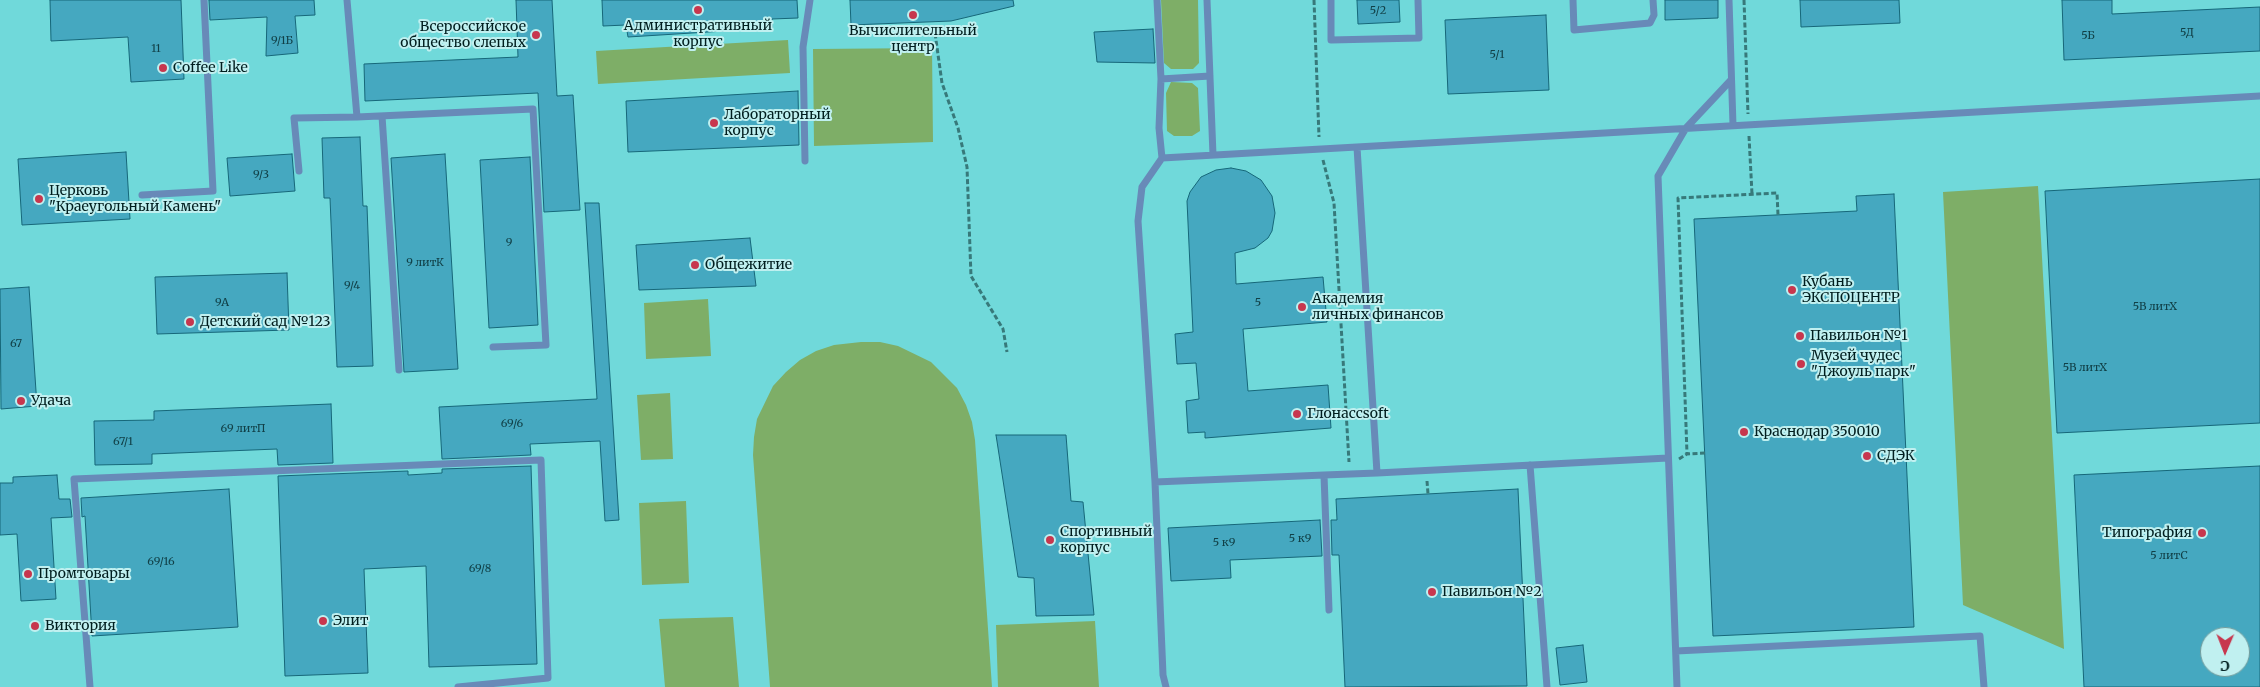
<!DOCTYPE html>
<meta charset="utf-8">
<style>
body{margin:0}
#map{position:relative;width:2260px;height:687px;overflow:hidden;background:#70d9da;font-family:Merriweather,serif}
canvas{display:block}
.north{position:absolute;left:2200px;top:627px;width:50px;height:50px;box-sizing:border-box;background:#c0f0f0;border:1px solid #739c9c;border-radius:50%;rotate:181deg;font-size:14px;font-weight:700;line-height:20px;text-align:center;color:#001e1f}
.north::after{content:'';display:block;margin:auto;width:18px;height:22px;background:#c7374e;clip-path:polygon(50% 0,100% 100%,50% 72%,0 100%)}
</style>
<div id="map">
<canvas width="2260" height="687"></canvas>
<div class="north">С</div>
</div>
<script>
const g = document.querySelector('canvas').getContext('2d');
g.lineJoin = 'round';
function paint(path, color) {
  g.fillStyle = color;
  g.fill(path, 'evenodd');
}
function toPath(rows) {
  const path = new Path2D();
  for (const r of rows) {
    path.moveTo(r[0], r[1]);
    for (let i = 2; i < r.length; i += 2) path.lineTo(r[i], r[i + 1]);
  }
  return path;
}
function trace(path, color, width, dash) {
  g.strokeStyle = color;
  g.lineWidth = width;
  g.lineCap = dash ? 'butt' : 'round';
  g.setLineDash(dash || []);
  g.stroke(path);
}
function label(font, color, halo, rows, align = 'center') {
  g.font = font + ' Merriweather,serif';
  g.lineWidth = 4;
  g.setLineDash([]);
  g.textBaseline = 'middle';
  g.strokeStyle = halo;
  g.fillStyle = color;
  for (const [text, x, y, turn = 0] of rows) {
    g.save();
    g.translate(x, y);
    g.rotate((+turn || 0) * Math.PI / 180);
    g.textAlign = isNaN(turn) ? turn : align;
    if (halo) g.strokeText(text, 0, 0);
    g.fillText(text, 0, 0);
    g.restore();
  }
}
paint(toPath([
 [1161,0,1198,0,1199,63,1193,69,1171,69,1164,63],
 [788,40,790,73,598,84,596,51],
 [932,48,933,142,814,146,813,49],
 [1171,82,1192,83,1198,88,1200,131,1192,136,1174,136,1167,131,1166,93],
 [2038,186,2064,649,1963,605,1943,192],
 [708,299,711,356,646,359,644,303],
 [861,342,880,342,898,346,931,362,957,388,966,405,972,422,975,440,992,687,770,687,753,455,754,437,757,419,773,386,786,372,800,360,816,351,834,345],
 [670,393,673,459,641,460,637,395],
 [686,501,689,583,642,585,639,503],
 [733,617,739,687,665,687,659,619],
 [1095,621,1099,687,998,687,996,625]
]), '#7eae67');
const building = toPath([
 [50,0,181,0,184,79,131,82,128,37,51,41,50,0],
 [209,0,314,0,315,15,295,16,298,53,266,56,267,17,210,20,209,0],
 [516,0,552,0,557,96,573,95,580,210,544,212,538,93,365,101,364,64,518,57,516,0],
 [602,0,797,0,798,18,772,19,772,28,628,37,626,25,603,26,602,0],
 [850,0,1013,0,1014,6,951,21,851,25,850,0],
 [1357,0,1399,0,1400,22,1358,24,1357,0],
 [1665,0,1718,0,1718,18,1665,20,1665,0],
 [1800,0,1899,0,1900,23,1801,27,1800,0],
 [2062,0,2112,0,2112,14,2260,7,2260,51,2064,60,2062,0],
 [1546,15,1549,90,1448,94,1445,20,1546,15],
 [1153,29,1155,63,1097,62,1094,32,1153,29],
 [798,91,799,145,628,152,626,101,798,91],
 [360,137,363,206,367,206,373,366,337,367,330,198,324,198,322,138,360,137],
 [126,152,130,219,22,225,18,159,126,152],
 [292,154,295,191,230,196,227,158,292,154],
 [445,154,458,369,404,372,391,158,445,154],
 [530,157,538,325,489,328,480,160,530,157],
 [1231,168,1246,171,1261,180,1272,196,1275,213,1272,231,1268,238,1255,248,1235,253,1236,284,1323,277,1327,322,1243,329,1248,391,1328,385,1331,428,1205,438,1205,432,1188,433,1186,401,1199,399,1196,363,1177,364,1175,334,1193,332,1187,201,1190,192,1201,177,1216,170,1231,168],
 [2260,179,2260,423,2057,433,2045,191,2260,179],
 [1894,194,1914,627,1713,636,1694,219,1857,211,1856,196,1894,194],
 [585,203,599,203,619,520,605,521,600,441,530,444,531,455,442,459,439,407,597,399,585,203],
 [750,238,756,286,639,290,636,245,750,238],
 [287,273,289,330,157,334,155,277,287,273],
 [29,287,37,406,1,409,0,289,29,287],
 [331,404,333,463,278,465,277,449,152,454,152,464,95,465,94,421,154,420,154,411,331,404],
 [996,435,1066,435,1071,501,1083,502,1094,615,1036,616,1034,578,1018,577,996,435],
 [531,466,537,664,429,667,426,566,364,569,368,673,285,676,278,476,408,471,408,475,442,473,442,469,531,466],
 [2260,466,2260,687,2084,687,2074,475,2260,466],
 [2210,637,2240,637,2240,667,2210,667,2210,637],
 [57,475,59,499,70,499,72,517,51,518,56,599,21,601,17,534,0,535,0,483,13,483,13,477,57,475],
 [229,489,238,627,92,636,85,516,82,517,81,498,229,489],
 [1518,489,1527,686,1345,687,1339,555,1332,555,1331,520,1337,520,1336,499,1518,489],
 [1320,520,1322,556,1230,560,1231,578,1171,581,1168,528,1320,520],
 [1583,645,1587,682,1560,685,1556,648,1583,645]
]);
paint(building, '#45a8c0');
trace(building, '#166779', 1);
trace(toPath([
 [1314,0,1319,137],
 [1744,0,1748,114],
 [934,26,942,83,958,128,967,167,971,276,1003,329,1007,352],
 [1749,136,1752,194],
 [1323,160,1334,203,1349,462],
 [1705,453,1687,454,1678,198,1777,193,1778,215],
 [1679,459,1687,454],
 [1427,481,1428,494]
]), '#37797a', 3, [5, 2.5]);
trace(toPath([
 [347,0,357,117,533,109,546,345,493,347],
 [1157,0,1161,79,1159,128,1162,158,1142,187,1138,221,1155,482,1163,675,1166,687],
 [1207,0,1213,155],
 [1331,0,1331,40,1419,38,1418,0],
 [1573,0,1574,30,1650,23,1654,15,1653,0],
 [1729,0,1733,125],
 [1161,79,1210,76],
 [382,116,399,370],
 [1162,158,2260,96],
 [805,161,803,47,810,0],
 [299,171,294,118,357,117],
 [142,195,213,191,204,0],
 [1530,465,1547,687],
 [1377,473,1668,458],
 [1155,482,1324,475],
 [1329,610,1324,475,1377,473,1357,147],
 [1676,651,1980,636,1984,687],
 [90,687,74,479,541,460,548,678,458,687],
 [1677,687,1658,176,1686,128,1731,80]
]), '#688ab8', 7);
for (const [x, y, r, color] of [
 [698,10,5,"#c7374e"],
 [913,15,5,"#c7374e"],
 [536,35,5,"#c7374e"],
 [163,68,5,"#c7374e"],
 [714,123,5,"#c7374e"],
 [39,199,5,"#c7374e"],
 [695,265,5,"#c7374e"],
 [1792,290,5,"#c7374e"],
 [1302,307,5,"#c7374e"],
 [190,322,5,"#c7374e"],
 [1800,336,5,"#c7374e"],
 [1801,364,5,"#c7374e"],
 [21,401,5,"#c7374e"],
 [1297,414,5,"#c7374e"],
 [1744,432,5,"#c7374e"],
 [1867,456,5,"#c7374e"],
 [2202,533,5,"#c7374e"],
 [1050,540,5,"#c7374e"],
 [28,574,5,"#c7374e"],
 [1432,592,5,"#c7374e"],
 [323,621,5,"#c7374e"],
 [35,626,5,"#c7374e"]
]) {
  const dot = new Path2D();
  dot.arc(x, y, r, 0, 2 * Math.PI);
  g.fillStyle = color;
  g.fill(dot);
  trace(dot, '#c0f0f0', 2);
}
label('11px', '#114047', null, [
 ["5/2",1378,11],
 ["5Д",2187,33],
 ["5Б",2088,36],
 ["9/1Б",282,41],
 ["11",156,49],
 ["5/1",1497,55],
 ["9/3",261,175],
 ["9",509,243],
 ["9 литК",425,263],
 ["9/4",352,286],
 ["9А",222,303],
 ["5",1258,303],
 ["5В литХ",2155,307],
 ["67",16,344],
 ["5В литХ",2085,368],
 ["69/6",512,424],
 ["69 литП",243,429],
 ["67/1",123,442],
 ["5 к9",1300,539],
 ["5 к9",1224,543],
 ["5 литС",2169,556],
 ["69/16",161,562],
 ["69/8",480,569]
]);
label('14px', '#001e1f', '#c0f0f0', [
 ["Административный",698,26,"center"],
 ["корпус",698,42,"center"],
 ["Всероссийское",526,27,"right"],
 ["общество слепых",526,43,"right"],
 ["Вычислительный",913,31,"center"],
 ["центр",913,47,"center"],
 ["Coffee Like",173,68],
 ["Лабораторный",724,115],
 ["корпус",724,131],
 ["Церковь",49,191],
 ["\"Краеугольный Камень\"",49,207],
 ["Общежитие",705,265],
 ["Кубань",1802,282],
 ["ЭКСПОЦЕНТР",1802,298],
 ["Академия",1312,299],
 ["личных финансов",1312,315],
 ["Детский сад №123",200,322],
 ["Павильон №1",1810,336],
 ["Музей чудес",1811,356],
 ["\"Джоуль парк\"",1811,372],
 ["Удача",31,401],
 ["Глонассsoft",1307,414],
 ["Краснодар 350010",1754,432],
 ["СДЭК",1877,456],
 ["Спортивный",1060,532],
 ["корпус",1060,548],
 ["Типография",2192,533,"right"],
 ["Промтовары",38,574],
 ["Павильон №2",1442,592],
 ["Элит",333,621],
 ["Виктория",45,626]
], 'left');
</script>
